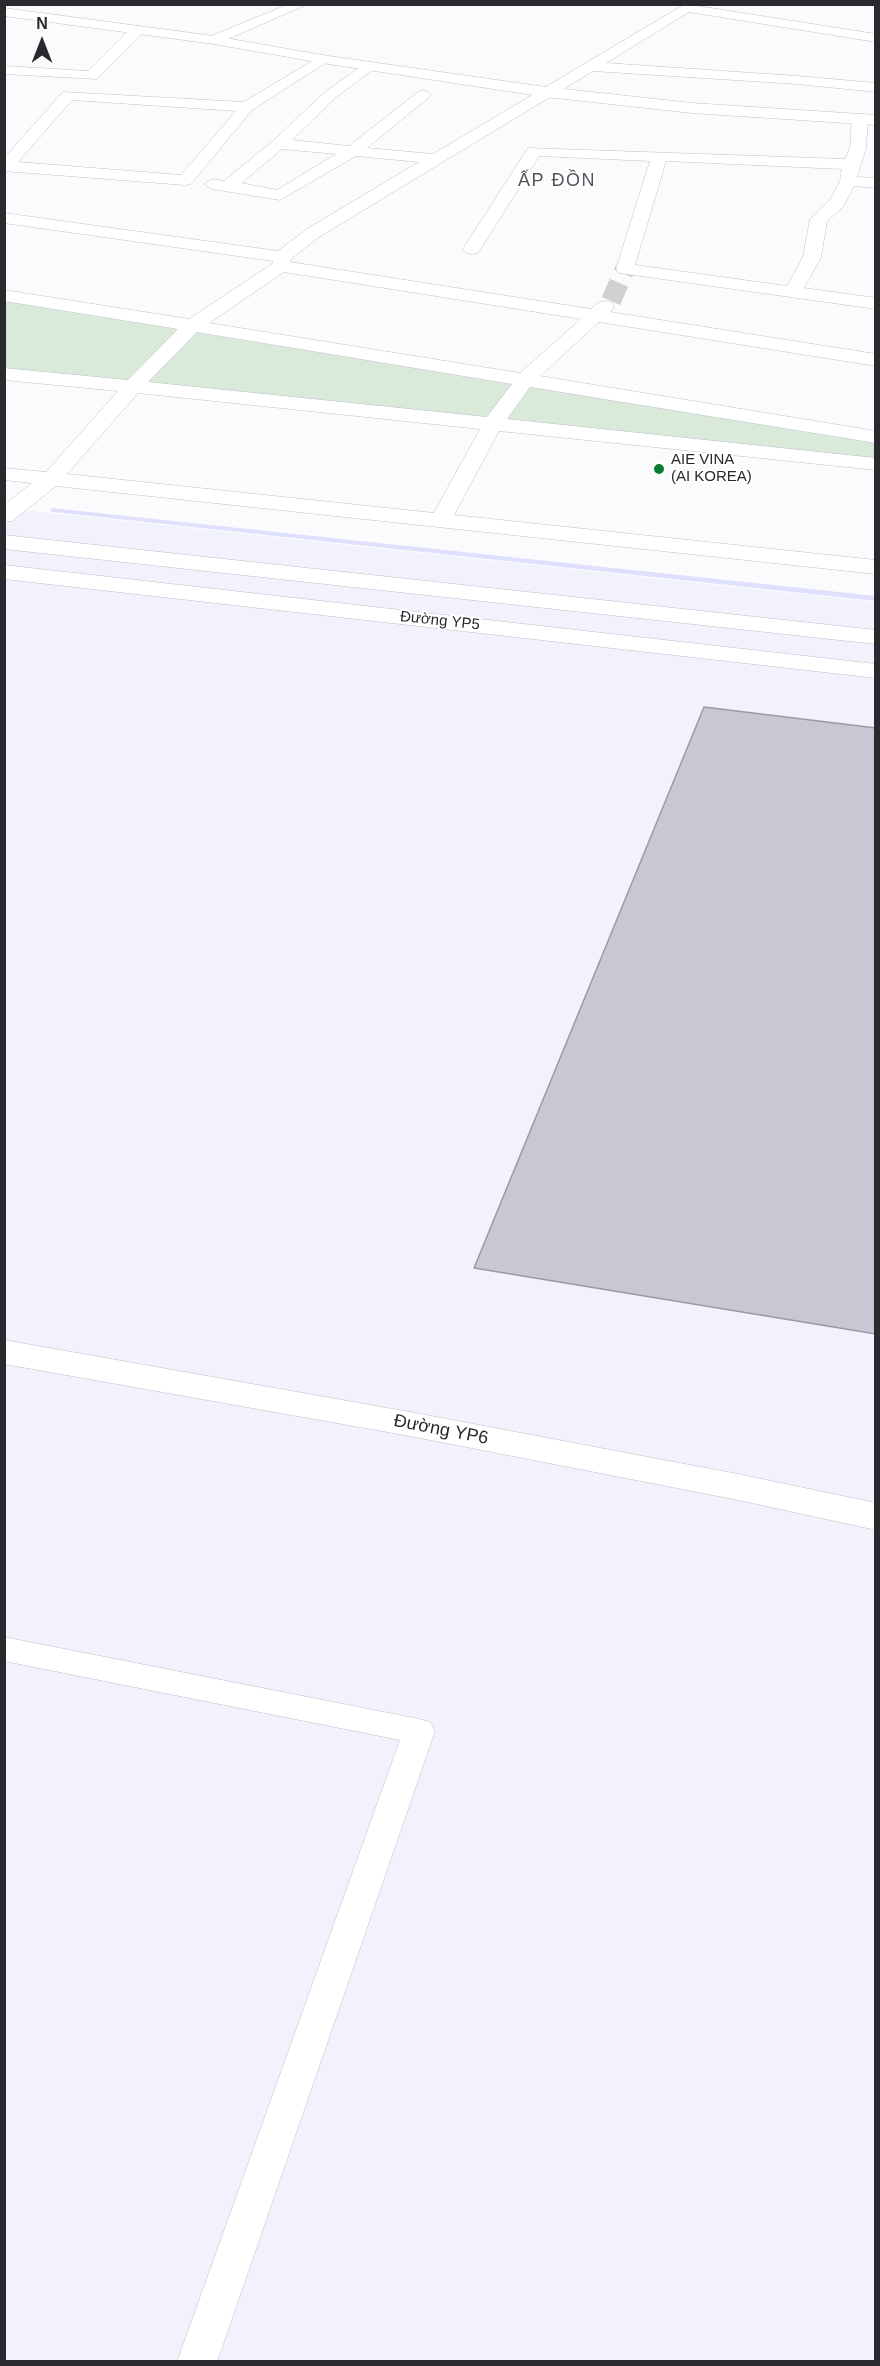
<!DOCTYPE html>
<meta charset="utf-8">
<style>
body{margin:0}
#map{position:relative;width:880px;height:2366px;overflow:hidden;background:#fbfbfd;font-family:Arial,sans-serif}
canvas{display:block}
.frame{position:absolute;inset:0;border:6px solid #2a2a2e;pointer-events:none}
.north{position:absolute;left:12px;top:12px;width:60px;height:60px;-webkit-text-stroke:4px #fff;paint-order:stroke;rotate:0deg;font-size:16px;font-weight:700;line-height:24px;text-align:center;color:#2a2a2e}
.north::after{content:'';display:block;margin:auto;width:21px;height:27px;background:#2a2a2e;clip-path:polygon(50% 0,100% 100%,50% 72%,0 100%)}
</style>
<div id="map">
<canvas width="880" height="2366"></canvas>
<div class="frame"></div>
<div class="north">N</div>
</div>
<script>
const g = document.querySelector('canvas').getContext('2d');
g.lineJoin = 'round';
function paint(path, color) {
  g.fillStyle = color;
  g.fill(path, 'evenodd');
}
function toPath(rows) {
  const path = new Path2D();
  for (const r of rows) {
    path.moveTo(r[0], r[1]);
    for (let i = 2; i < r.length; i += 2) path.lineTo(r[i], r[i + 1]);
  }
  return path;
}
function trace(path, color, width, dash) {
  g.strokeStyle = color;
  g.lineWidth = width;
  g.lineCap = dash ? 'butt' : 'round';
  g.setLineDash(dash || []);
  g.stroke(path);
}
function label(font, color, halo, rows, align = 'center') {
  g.font = font + ' Arial,sans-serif';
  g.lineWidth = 4.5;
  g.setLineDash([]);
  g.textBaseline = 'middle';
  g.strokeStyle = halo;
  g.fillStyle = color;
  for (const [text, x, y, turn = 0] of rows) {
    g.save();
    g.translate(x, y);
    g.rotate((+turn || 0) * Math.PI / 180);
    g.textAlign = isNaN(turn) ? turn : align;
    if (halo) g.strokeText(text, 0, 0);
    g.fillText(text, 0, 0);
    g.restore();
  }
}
paint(toPath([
 [5,508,875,602,875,2361,5,2362]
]), '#f2f2fd');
paint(toPath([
 [4,301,875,443,875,459,5,370]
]), '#d9e9da');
paint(toPath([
 [51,508,876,596,876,601,54,512,51,512,51,508]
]), '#dee0fe');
const building = toPath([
 [704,707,876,728,876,1334,474,1268,704,707]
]);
paint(building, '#c7c8d3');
trace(building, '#9a9aa5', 1.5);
trace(toPath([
 [611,301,625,269]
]), '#d1d1d4', 20, [20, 10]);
const lane = toPath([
 [4,1637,419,1719,430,1722,435,1731,217,2362,177,2362,400,1740,4,1661,4,1637]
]);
const street = toPath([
 [289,4,308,4,219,43,214,44,207,40,209,37,289,4],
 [685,4,876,34,876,42,689,12,606,63,797,76,876,83,876,92,797,84,593,71,319,237,291,259,290,262,591,309,598,303,605,301,612,303,614,307,610,312,876,354,876,366,599,322,540,376,876,431,876,443,530,387,507,419,876,458,876,470,499,431,454,515,876,560,876,574,56,486,12,521,4,522,4,505,32,483,4,480,4,468,46,472,118,391,4,380,4,368,128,380,178,329,4,301,4,290,189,319,272,264,273,261,4,223,4,213,278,251,307,229,419,162,356,156,280,200,212,189,204,184,212,179,224,181,273,141,326,91,366,63,371,62,378,66,336,97,292,140,349,146,418,92,423,90,428,92,431,95,428,98,367,148,433,154,685,4],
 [282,149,336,154,277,190,241,183,282,149],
 [284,272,581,319,520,373,209,323,284,272],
 [197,332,512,384,487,417,148,382,197,332],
 [138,393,480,429,434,513,67,474,138,393],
 [137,26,142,27,144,30,142,33,97,79,4,74,4,66,88,71,132,27,137,26],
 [322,55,327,56,329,59,327,62,252,110,191,184,185,185,4,171,4,158,63,92,244,102,322,55],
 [72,100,236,111,181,175,18,162,72,100],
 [860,114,868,119,866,148,857,177,876,178,876,188,854,186,843,207,827,221,821,257,804,288,876,298,876,309,619,273,616,269,650,161,539,156,478,253,472,254,466,253,463,249,528,148,845,159,850,148,852,119,860,114],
 [666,161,842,169,840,181,830,200,810,219,803,257,787,286,635,265,666,161],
 [4,1340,410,1412,738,1474,876,1503,876,1530,738,1500,410,1436,4,1364,4,1340]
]);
const secondary = toPath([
 [4,8,214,36,322,55,546,87,692,103,876,115,876,125,692,113,546,97,322,63,214,44,4,16,4,8],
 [4,535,876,630,876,644,4,549,4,535],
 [4,565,876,664,876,678,4,579,4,565]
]);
trace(lane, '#bfc0ca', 1);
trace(street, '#bfc0ca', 1);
trace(secondary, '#bfc0ca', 1);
paint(lane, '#fff');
paint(street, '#fff');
paint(secondary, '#fff');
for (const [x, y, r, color] of [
 [659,469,6,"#0a7d33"]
]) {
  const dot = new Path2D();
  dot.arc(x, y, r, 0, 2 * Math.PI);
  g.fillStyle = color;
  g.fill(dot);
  trace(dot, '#fff', 2);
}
label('15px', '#2a2a2e', '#fff', [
 ["AIE VINA",671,460],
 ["(AI KOREA)",671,477]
], 'left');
label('15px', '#2a2a2e', '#fff', [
 ["Đường YP5",440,621,6]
]);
g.letterSpacing = '1.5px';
label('18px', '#53545d', '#fff', [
 ["ẤP ĐỒN",557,181]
]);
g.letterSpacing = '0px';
label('18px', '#2a2a2e', '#fff', [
 ["Đường YP6",441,1430,11]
]);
</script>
